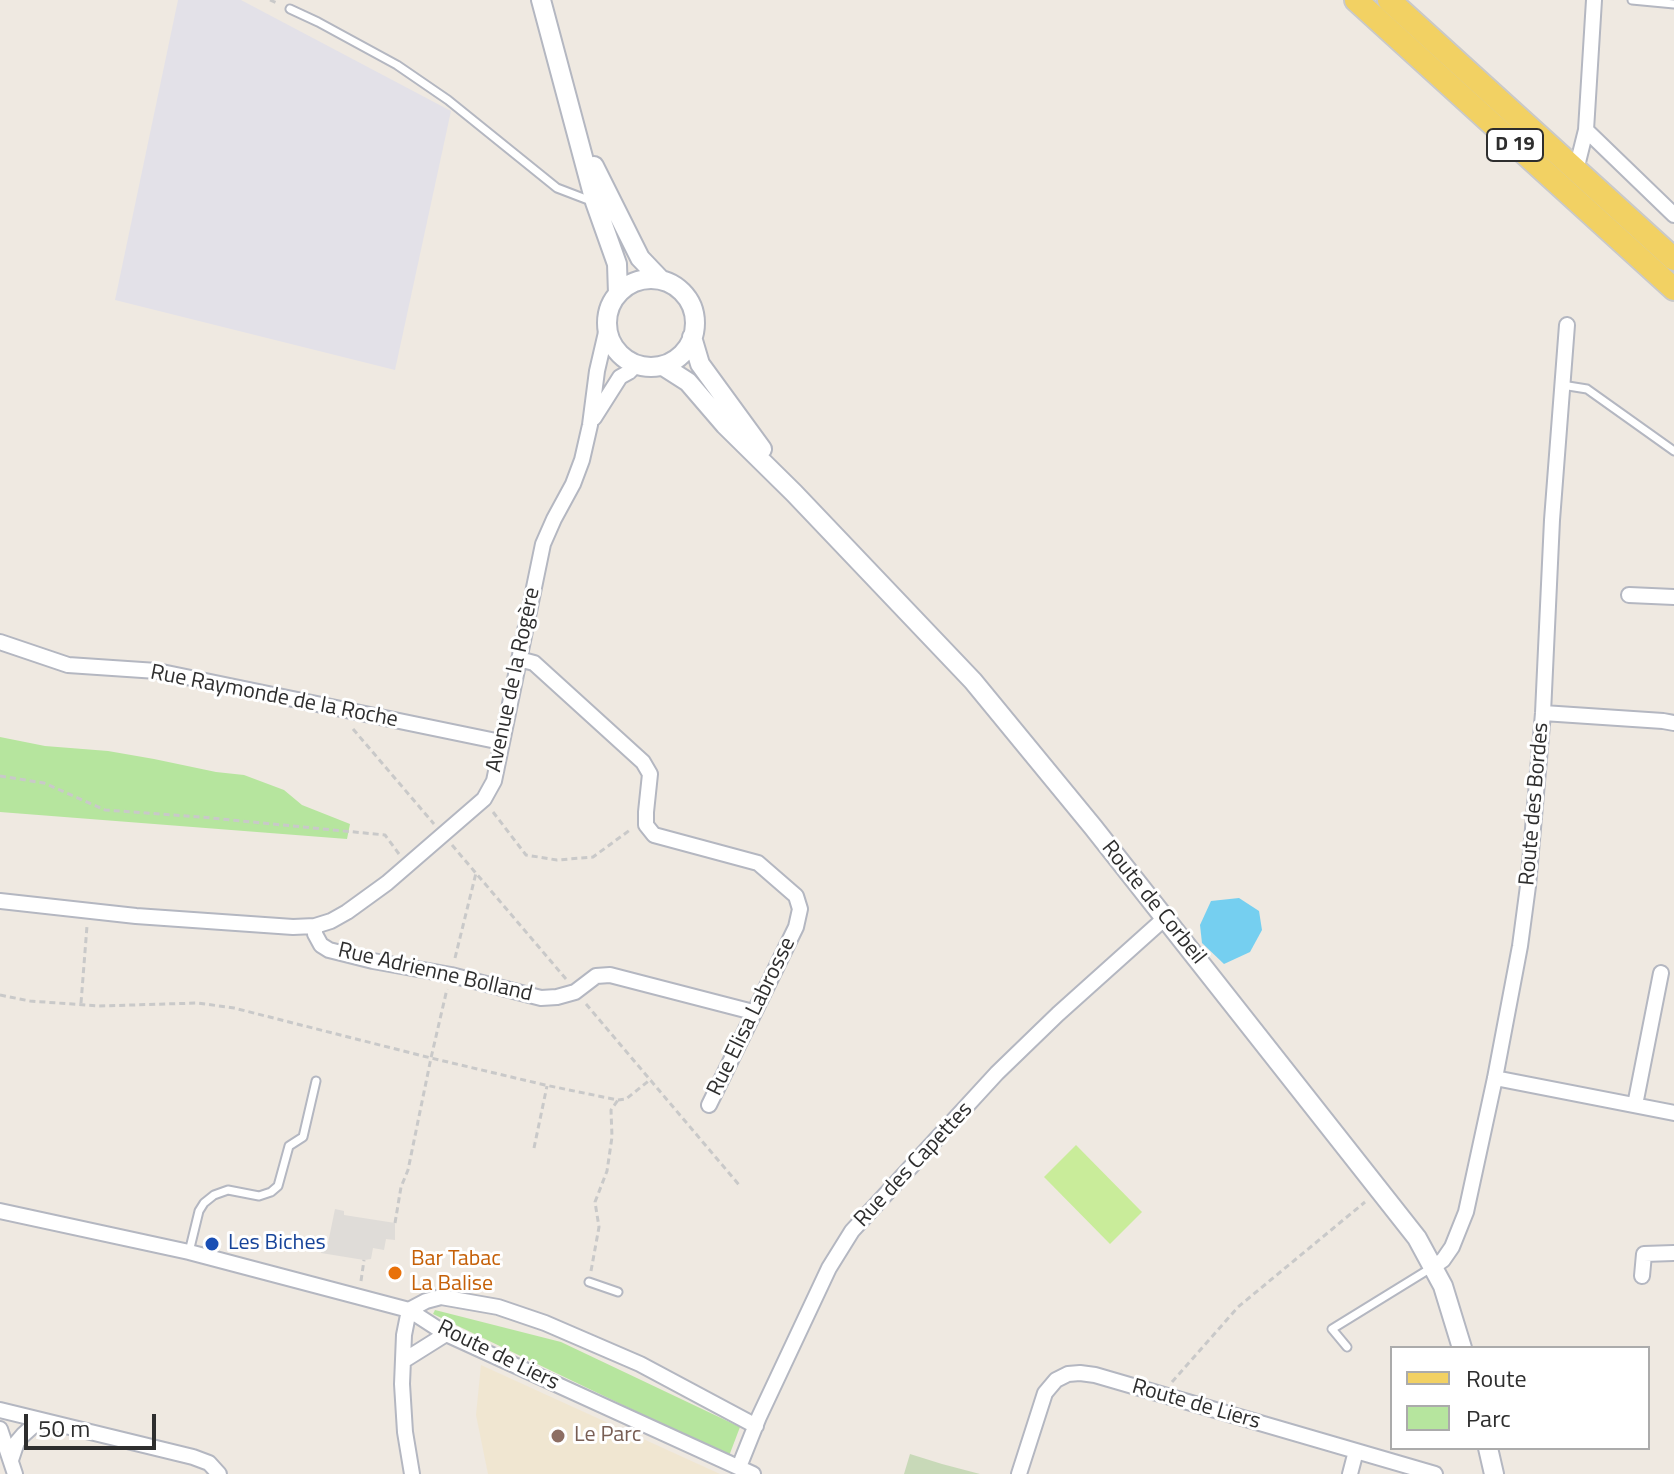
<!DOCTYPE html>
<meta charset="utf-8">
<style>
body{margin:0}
#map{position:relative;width:1674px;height:1474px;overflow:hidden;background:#efe9e1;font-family:"Titillium Web",sans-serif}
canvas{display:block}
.legend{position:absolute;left:1390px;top:1346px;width:260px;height:104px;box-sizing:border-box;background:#fff;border:2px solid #ababab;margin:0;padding:10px 14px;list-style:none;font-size:24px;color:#2e2e2e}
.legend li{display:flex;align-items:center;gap:16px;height:40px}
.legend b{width:40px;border:2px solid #ababab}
.scale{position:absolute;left:24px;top:1414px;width:132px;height:36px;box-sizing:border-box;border:4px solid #2e2e2e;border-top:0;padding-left:10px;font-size:24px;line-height:28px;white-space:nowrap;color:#2e2e2e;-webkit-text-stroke:6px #fff;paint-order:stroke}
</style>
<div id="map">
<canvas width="1674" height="1474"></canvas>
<ul class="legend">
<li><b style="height:10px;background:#f2d163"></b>Route</li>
<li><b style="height:22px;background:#b6e59e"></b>Parc</li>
</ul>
<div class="scale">50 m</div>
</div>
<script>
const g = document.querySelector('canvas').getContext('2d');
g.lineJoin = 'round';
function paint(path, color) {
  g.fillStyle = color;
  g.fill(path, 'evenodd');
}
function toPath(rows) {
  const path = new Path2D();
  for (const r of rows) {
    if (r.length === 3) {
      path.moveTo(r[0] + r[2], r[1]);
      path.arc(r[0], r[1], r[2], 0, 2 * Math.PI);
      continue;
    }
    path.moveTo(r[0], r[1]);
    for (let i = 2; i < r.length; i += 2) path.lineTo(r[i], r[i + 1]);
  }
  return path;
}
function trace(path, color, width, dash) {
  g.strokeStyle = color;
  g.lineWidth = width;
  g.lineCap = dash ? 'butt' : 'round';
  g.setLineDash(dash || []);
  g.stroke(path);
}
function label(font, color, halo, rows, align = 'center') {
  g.font = font + ' "Titillium Web",sans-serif';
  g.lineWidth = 6;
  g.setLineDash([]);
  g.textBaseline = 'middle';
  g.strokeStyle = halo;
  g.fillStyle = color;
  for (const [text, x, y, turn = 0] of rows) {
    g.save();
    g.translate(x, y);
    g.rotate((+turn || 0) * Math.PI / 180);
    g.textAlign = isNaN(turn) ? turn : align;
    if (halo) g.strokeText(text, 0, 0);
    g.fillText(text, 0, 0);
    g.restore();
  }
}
paint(toPath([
 [178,0,241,0,451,111,395,370,115,300]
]), '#e3e1e8');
paint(toPath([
 [481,1365,720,1474,488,1474,476,1415]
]), '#f0e6d1');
paint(toPath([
 [0,737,45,746,108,751,154,759,216,772,244,775,284,790,302,805,350,824,347,839,0,812],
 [435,1310,561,1342,740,1427,729,1456,433,1314]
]), '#b6e59e');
paint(toPath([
 [910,1454,942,1464,980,1474,904,1474]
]), '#c8d9b8');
paint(toPath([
 [1076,1145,1142,1212,1110,1244,1044,1177]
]), '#c9ec9a');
paint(toPath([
 [335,1209,344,1211,344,1215,395,1223,395,1240,386,1239,384,1250,373,1248,371,1259,364,1260,321,1253,323,1243,328,1243]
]), '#dfdcd8');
paint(toPath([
 [1239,898,1259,911,1262,930,1250,952,1224,964,1202,943,1200,925,1211,901]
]), '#75cff0');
const service = toPath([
 [1632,0,1674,4],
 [290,9,318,22,397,65,448,100,557,188,591,201],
 [1562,385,1587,389,1674,451],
 [189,1252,199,1211,204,1203,214,1195,228,1190,259,1196,271,1192,278,1186,289,1146,303,1137,316,1081],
 [589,1282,618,1292],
 [1347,1347,1332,1329,1431,1268]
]);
const minor = toPath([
 [1586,130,1674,215],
 [1576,170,1586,130,1594,0],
 [594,418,620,377,629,372,636,365],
 [1629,595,1674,597],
 [0,642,68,665,157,671,501,742],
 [519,659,534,663,643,762,650,774,646,812,646,825,654,835,758,863,796,896,800,909,796,927,709,1105],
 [1543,713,1663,721,1674,723],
 [0,901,136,916,293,927,315,926,331,921,347,912,387,883,484,799,494,781,543,544,554,519,573,484,582,460,590,425,597,371,607,328],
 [315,926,315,934,321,945,329,950,373,961,451,975,541,998,557,997,575,992,596,976,610,975,753,1012],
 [1495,1078,1674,1113],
 [1635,1105,1661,973],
 [0,1211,189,1252,409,1310,446,1334,753,1474],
 [1433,1267,1443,1260,1452,1247,1466,1212,1495,1078,1520,946,1528,886,1543,713,1552,520,1567,325],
 [1642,1276,1644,1254,1674,1253],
 [409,1310,426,1301,441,1297,498,1307,545,1323,640,1364,756,1426],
 [409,1310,404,1335,402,1384,405,1432,412,1474],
 [403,1361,446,1334],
 [0,1410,193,1457,209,1463,219,1474],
 [0,1429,15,1474],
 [11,1460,17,1442,23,1435,33,1426,49,1423],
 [739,1467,759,1417,829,1268,852,1231,997,1073,1058,1014,1165,918],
 [1019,1474,1045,1393,1056,1380,1068,1374,1080,1373,1095,1375,1435,1474],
 [1350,1474,1356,1451]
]);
const tertiary = toPath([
 [541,0,595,202,617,264,618,294],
 [594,166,640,258,661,280],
 [651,323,44],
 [692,337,700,364,762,449],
 [663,366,688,382,725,425,794,493,973,681,1093,827,1417,1238,1443,1286,1462,1348],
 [1488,1448,1494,1474]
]);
const primary = toPath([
 [1356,0,1674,289],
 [1389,0,1674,259]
]);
trace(service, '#b4b7c1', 11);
trace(minor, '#b4b7c1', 18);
trace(tertiary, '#b4b7c1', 22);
trace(primary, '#c9c9c9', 26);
trace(toPath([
 [270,0,279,4],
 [353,729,434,824],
 [0,776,44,783,105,810,201,817,385,835,399,854],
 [493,812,526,855,557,860,593,857,630,830],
 [452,845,566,979],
 [455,958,476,873],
 [0,995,30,1001,99,1006,198,1003,234,1008,431,1058,545,1085,618,1100,626,1099,651,1079],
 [81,1003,87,926],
 [586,1004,740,1186],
 [534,1148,547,1086],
 [395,1223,401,1187,408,1170,431,1058,447,989],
 [591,1271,599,1227,595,1202,607,1171,612,1137,611,1110,618,1100],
 [361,1281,364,1260],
 [1172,1382,1238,1307,1365,1202]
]), '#c9c9c9', 3, [6, 4]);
trace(service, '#fff', 7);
trace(minor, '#fff', 14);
trace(tertiary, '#fff', 18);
trace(primary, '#f2d163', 22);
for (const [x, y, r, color] of [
 [212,1244,8,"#1a4fb4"],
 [395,1273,8,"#e8710a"],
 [558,1436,8,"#8d6e63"]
]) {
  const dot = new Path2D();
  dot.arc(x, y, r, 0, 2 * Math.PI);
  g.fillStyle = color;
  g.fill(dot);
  trace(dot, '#fff', 3);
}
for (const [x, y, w] of [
 [1515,145,56]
]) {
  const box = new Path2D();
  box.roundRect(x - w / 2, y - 16, w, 32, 6);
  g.fillStyle = '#fff';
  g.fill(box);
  trace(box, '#2e2e2e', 2);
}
label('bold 20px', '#2e2e2e', null, [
 ["D 19",1515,145]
]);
label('22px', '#2e2e2e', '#fff', [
 ["Avenue de la Rogère",514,680,-78],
 ["Rue Raymonde de la Roche",274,697,11],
 ["Route des Bordes",1535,804,-85],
 ["Route de Corbeil",1153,903,51],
 ["Rue Adrienne Bolland",435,973,13],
 ["Rue Elisa Labrosse",752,1017,-64],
 ["Rue des Capettes",914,1165,-47],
 ["Route de Liers",498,1356,26],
 ["Route de Liers",1196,1405,16]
]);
label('22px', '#164399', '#fff', [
 ["Les Biches",228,1244]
], 'left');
label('22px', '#c56008', '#fff', [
 ["Bar Tabac",411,1260],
 ["La Balise",411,1285]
], 'left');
label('22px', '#785e54', '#fff', [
 ["Le Parc",574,1436]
], 'left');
</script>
